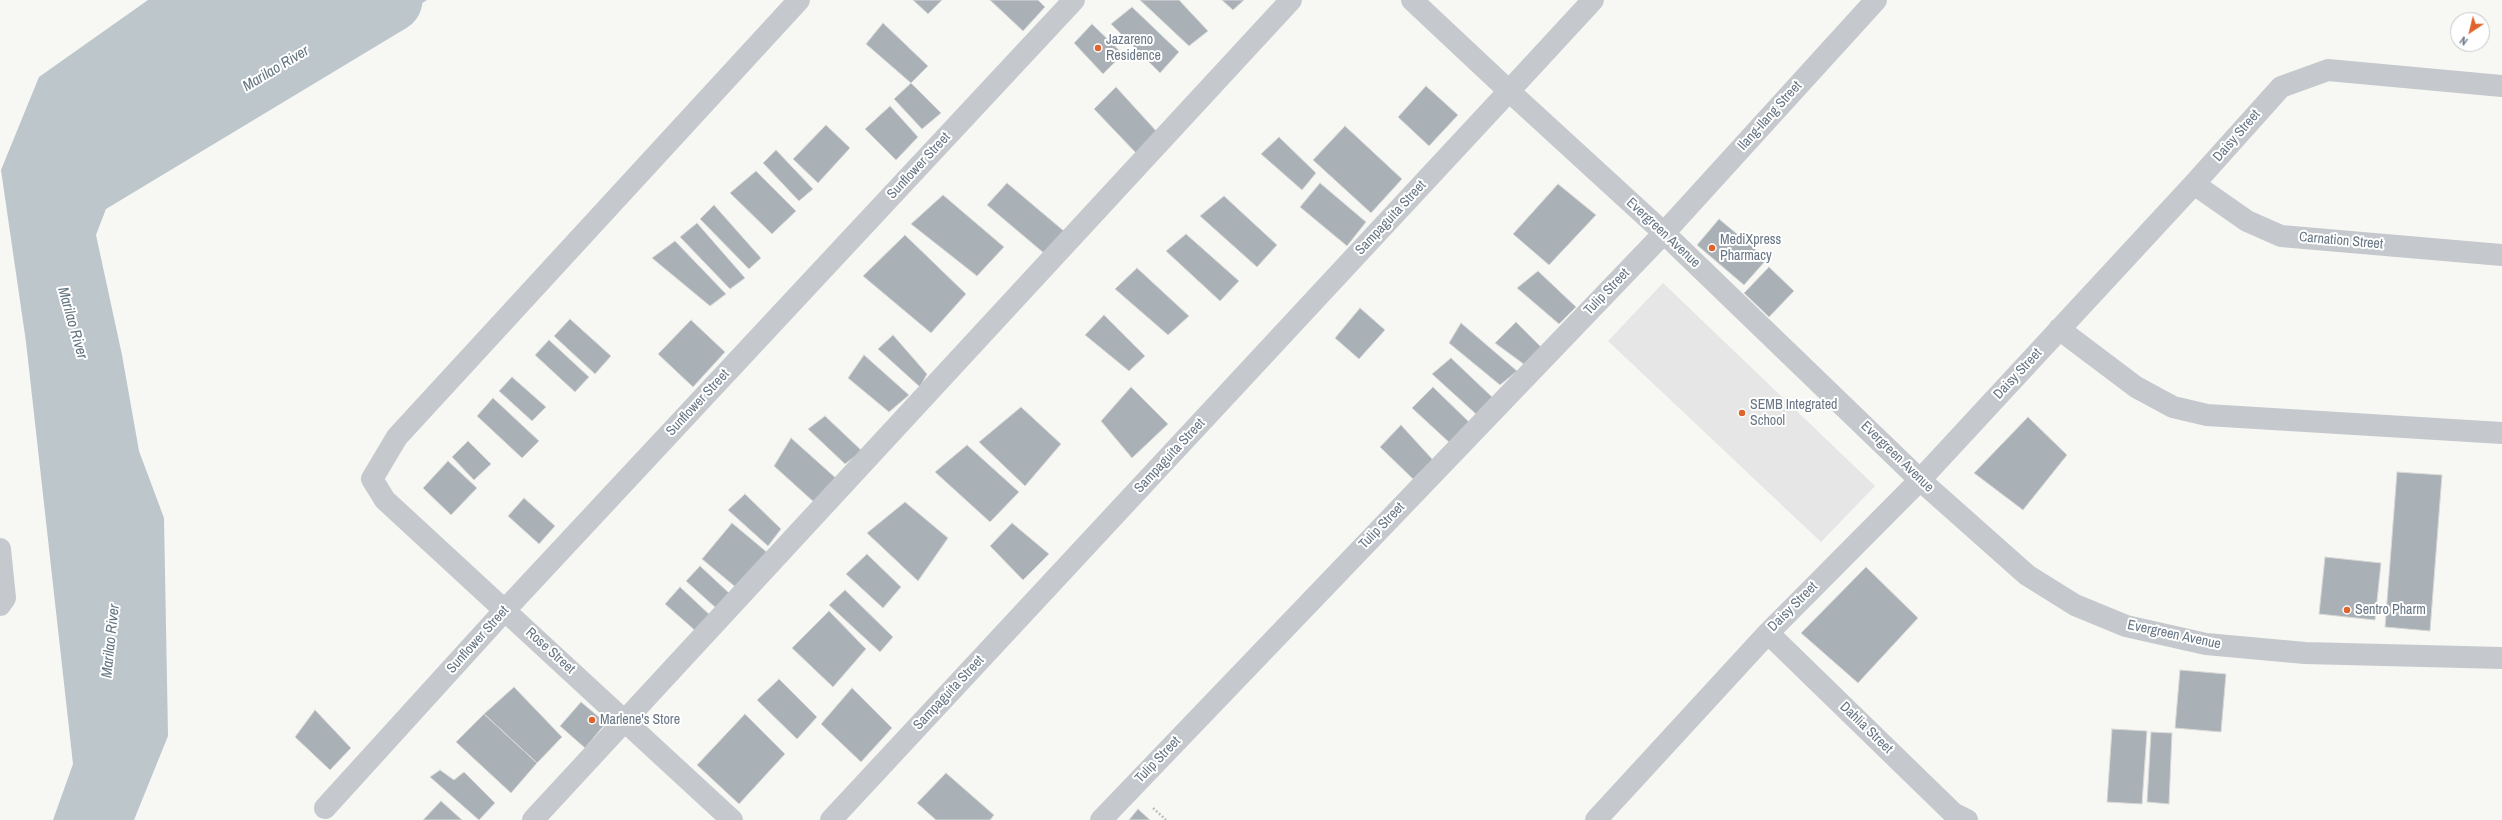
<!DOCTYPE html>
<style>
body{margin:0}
#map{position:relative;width:2502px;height:820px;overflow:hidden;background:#f7f7f4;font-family:"Archivo Narrow",sans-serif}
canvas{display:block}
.north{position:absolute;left:2450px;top:12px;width:40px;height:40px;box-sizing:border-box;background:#fff;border:1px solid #c2c8ce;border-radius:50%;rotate:215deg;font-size:11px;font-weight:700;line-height:16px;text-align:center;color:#677584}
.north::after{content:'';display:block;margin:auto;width:14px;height:18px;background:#df642c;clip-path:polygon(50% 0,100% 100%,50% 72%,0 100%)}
</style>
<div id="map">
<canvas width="2502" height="820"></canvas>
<div class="north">N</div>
</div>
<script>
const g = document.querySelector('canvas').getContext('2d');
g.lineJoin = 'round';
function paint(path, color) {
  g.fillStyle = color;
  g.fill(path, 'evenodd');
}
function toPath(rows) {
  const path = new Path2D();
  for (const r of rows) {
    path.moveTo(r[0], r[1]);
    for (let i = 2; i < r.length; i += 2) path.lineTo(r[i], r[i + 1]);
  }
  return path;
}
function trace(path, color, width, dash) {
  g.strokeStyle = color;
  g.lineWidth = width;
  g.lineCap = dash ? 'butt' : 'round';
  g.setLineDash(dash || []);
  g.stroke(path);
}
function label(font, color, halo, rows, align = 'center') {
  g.font = font + ' "Archivo Narrow",sans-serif';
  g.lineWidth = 4;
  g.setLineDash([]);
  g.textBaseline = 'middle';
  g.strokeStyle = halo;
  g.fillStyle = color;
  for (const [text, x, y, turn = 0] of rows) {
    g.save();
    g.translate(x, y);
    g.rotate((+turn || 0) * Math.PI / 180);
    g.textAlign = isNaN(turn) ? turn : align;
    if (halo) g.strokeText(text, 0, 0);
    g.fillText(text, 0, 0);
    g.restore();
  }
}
paint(toPath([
 [1663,283,1875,486,1821,542,1608,341]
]), '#e5e6e5');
paint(toPath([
 [148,0,427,0,416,7,281,66,168,119,117,179,96,235,122,355,139,451,164,518,168,736,134,820,53,820,73,764,26,342,1,170,39,77]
]), '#bcc6cb');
trace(toPath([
 [73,204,78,188,390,0]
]), '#bcc6cb', 65);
const building = toPath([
 [913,0,942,0,928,14,913,0],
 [990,0,1038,0,1045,7,1023,31,990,0],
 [1140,0,1179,0,1208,31,1189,46,1140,0],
 [1222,0,1244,0,1233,10,1222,0],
 [1132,7,1179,52,1160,73,1111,24,1132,7],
 [883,23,928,66,911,83,866,44,883,23],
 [1092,24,1123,54,1103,74,1074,43,1092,24],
 [911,83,941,113,922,129,894,99,911,83],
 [1426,86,1458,115,1429,146,1398,117,1426,86],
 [1116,87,1158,133,1137,154,1094,109,1116,87],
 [890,106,918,137,896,160,865,129,890,106],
 [826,125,850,148,818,183,793,159,826,125],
 [1345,126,1402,179,1371,213,1313,160,1345,126],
 [1279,137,1316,173,1302,190,1261,154,1279,137],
 [776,150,813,189,799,201,763,163,776,150],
 [756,171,796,211,772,234,730,193,756,171],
 [1007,183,1065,232,1045,254,987,205,1007,183],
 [1320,183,1366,222,1347,246,1300,207,1320,183],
 [1558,184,1596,215,1549,265,1513,234,1558,184],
 [943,195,1004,247,977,276,911,224,943,195],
 [1224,196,1277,245,1257,267,1200,216,1224,196],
 [714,205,761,258,749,269,700,219,714,205],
 [1719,219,1767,259,1744,285,1697,245,1719,219],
 [697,223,745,278,730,289,680,237,697,223],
 [1186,234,1239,281,1220,301,1166,251,1186,234],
 [905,235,966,294,931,333,863,276,905,235],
 [675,241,726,294,710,306,652,258,675,241],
 [1769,267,1794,291,1769,317,1744,293,1769,267],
 [1137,268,1189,316,1168,335,1115,289,1137,268],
 [1538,271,1576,307,1559,324,1517,288,1538,271],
 [1360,308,1385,330,1359,359,1335,338,1360,308],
 [1104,315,1145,356,1129,371,1085,335,1104,315],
 [570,319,611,356,595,374,554,336,570,319],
 [691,320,725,352,693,387,658,354,691,320],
 [1516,322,1541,347,1525,365,1495,343,1516,322],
 [1461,323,1517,371,1500,385,1449,343,1461,323],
 [893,335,927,374,920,387,878,349,893,335],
 [549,340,589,377,575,392,535,355,549,340],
 [864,355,909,395,889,412,848,378,864,355],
 [1451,358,1492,397,1476,414,1432,374,1451,358],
 [512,377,546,407,532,421,499,391,512,377],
 [1131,387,1168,424,1132,458,1101,421,1131,387],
 [1433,387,1470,423,1451,444,1412,408,1433,387],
 [493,398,539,441,522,458,477,416,493,398],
 [1021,407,1061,444,1025,486,979,442,1021,407],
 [825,416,862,451,845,464,808,429,825,416],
 [2028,417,2067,455,2023,510,1974,473,2028,417],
 [1401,425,1433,460,1413,479,1380,447,1401,425],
 [791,438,838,480,815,503,774,466,791,438],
 [468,441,491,464,474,480,452,457,468,441],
 [967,445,1019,492,990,522,935,472,967,445],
 [448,461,477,488,451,515,423,488,448,461],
 [2397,472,2442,475,2430,631,2385,627,2397,472],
 [745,494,781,529,768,546,728,510,745,494],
 [524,498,555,526,539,544,508,516,524,498],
 [905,502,948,538,918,581,867,533,905,502],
 [732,523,769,554,738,589,702,559,732,523],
 [1012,523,1049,554,1023,580,990,546,1012,523],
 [867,554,901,587,883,608,846,574,867,554],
 [2325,557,2381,563,2375,620,2319,614,2325,557],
 [700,566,729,593,716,608,686,581,700,566],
 [1866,567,1918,618,1858,683,1801,633,1866,567],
 [680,587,712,617,698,633,665,604,680,587],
 [845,590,893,637,880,652,829,605,845,590],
 [829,611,866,649,833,687,792,648,829,611],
 [2180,670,2226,674,2221,732,2175,728,2180,670],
 [779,679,817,717,797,739,757,700,779,679],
 [514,687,562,737,537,763,484,714,514,687],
 [852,688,892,728,861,762,821,724,852,688],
 [581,702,606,723,585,748,560,726,581,702],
 [315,710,351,748,330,770,295,737,315,710],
 [484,714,537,763,511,793,456,742,484,714],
 [745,714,785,754,739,804,697,765,745,714],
 [2112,729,2147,731,2142,804,2107,802,2112,729],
 [2151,732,2172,733,2169,804,2147,802,2151,732],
 [440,770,454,780,464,772,495,803,479,820,430,777,440,770],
 [946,773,994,815,990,820,936,820,917,803,946,773],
 [441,801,462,820,423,820,441,801],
 [1138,809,1150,820,1129,820,1138,809]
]);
paint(building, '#aab1b6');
trace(building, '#d8d9d7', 1);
trace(toPath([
 [1153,808,1166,820]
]), '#bdbfc1', 2.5, [2, 2]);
trace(toPath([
 [1412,0,1509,91,1593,0],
 [2194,184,2247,221,2281,236,2502,255],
 [2059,329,2136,387,2173,407,2207,415,2502,433],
 [0,549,5,598,0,605],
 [1768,633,1953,813,1967,820],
 [325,808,505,610,1074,0],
 [533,820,1291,0],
 [732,820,385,500,372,479,397,437,799,0],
 [1101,820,1664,233,1876,0],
 [1596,820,1768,633,1920,480,2194,184,2281,87,2328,70,2502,86]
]), '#c5c8cc', 22);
trace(toPath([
 [831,820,1509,91,1664,233,1920,480,2027,575,2075,605,2126,626,2206,644,2305,653,2502,658]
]), '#c5c8cc', 22);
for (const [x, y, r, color] of [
 [1098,48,4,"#df642c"],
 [1712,248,4,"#df642c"],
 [1742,413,4,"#df642c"],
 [2347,610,4,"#df642c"],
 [592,720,4,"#df642c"]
]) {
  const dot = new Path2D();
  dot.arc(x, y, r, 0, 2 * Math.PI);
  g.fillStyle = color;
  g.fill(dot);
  trace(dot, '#fff', 1.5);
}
label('14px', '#677584', '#fff', [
 ["Jazareno",1106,40],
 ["Residence",1106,56],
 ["MediXpress",1720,240],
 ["Pharmacy",1720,256],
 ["SEMB Integrated",1750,405],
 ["School",1750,421],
 ["Sentro Pharm",2355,610],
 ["Marlene's Store",600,720]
], 'left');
label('14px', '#677584', '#fff', [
 ["Ilang-Ilang Street",1770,116,-48],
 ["Daisy Street",2237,136,-49],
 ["Sunflower Street",919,166,-47],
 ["Sampaguita Street",1391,218,-47],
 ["Evergreen Avenue",1663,233,43],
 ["Carnation Street",2341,241,5],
 ["Tulip Street",1607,292,-46],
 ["Daisy Street",2018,374,-47],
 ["Sunflower Street",698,403,-47],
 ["Sampaguita Street",1170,456,-47],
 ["Evergreen Avenue",1897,457,44],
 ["Tulip Street",1382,526,-46],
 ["Daisy Street",1793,607,-45],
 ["Evergreen Avenue",2174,635,12],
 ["Sunflower Street",478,640,-48],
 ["Rose Street",550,651,42],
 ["Sampaguita Street",949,693,-47],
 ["Dahlia Street",1866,728,44],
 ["Tulip Street",1158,760,-46]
]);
label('italic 15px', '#637680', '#fff', [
 ["Marilao River",276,69,-31],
 ["Marilao River",72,323,74],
 ["Marilao River",111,641,-84]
]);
</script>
